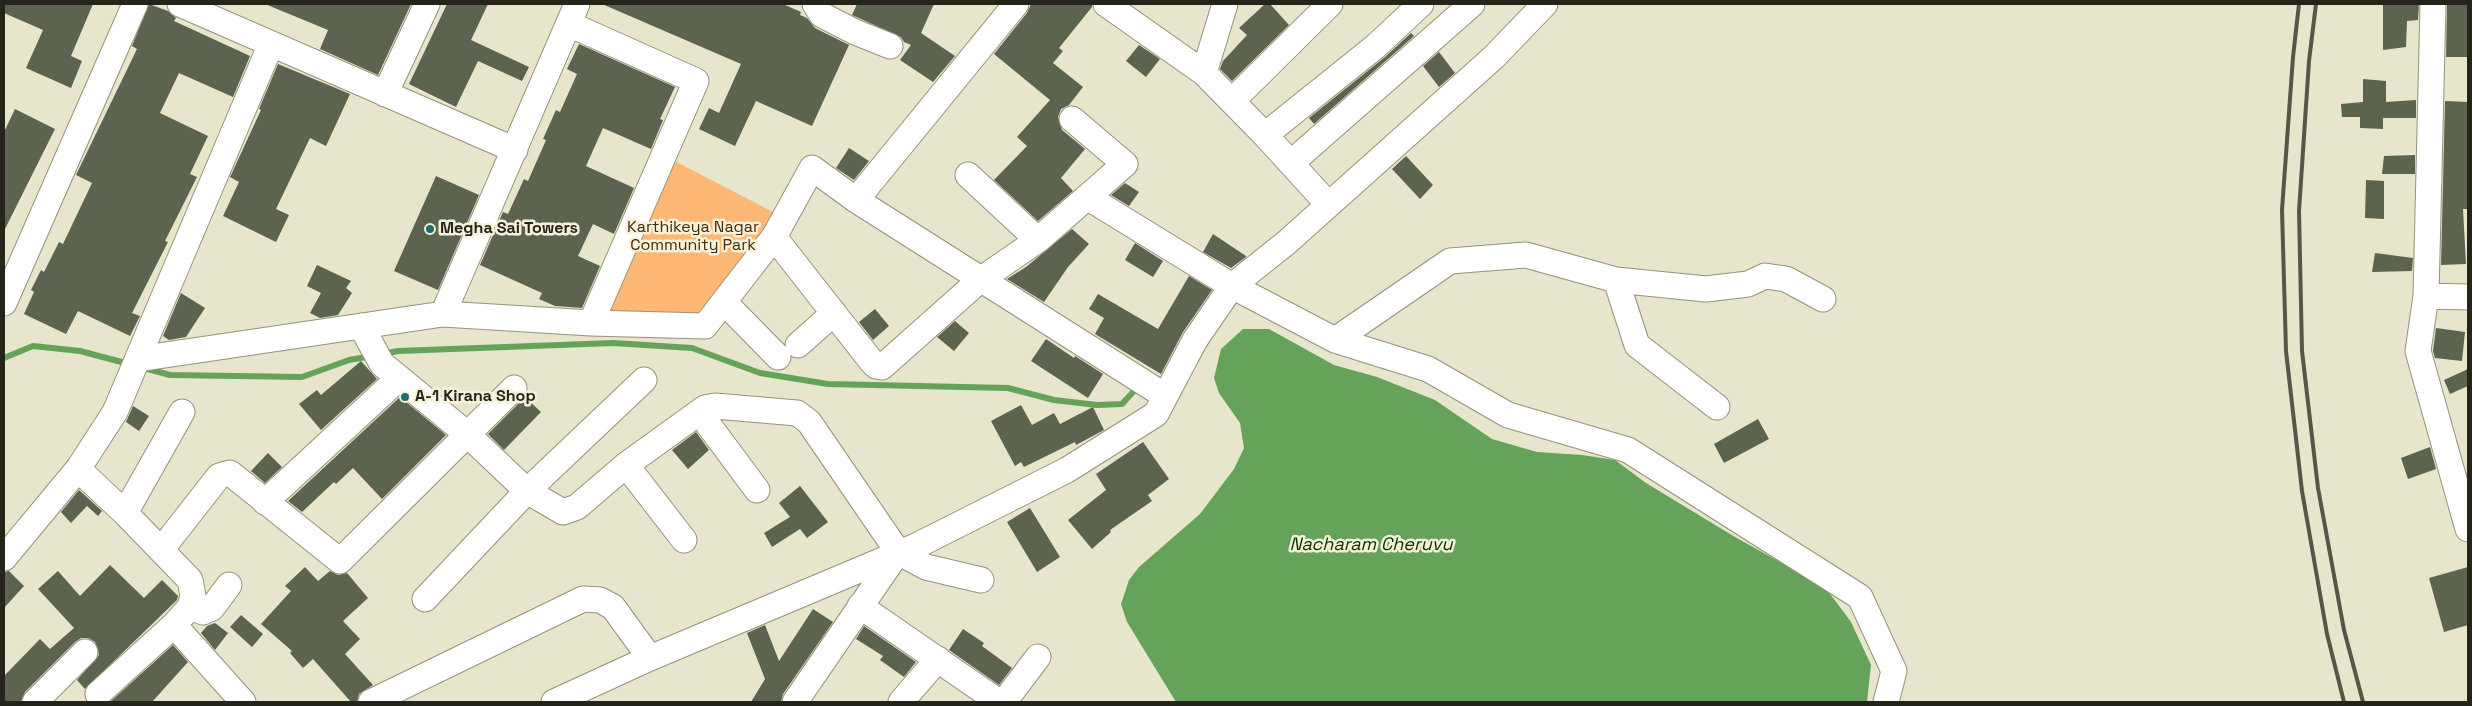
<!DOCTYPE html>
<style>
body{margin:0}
#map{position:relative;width:2472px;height:706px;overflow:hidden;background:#e7e5cc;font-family:"Space Grotesk",sans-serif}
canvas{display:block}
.frame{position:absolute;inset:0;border:5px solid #25241a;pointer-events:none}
</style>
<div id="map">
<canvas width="2472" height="706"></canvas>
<div class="frame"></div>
</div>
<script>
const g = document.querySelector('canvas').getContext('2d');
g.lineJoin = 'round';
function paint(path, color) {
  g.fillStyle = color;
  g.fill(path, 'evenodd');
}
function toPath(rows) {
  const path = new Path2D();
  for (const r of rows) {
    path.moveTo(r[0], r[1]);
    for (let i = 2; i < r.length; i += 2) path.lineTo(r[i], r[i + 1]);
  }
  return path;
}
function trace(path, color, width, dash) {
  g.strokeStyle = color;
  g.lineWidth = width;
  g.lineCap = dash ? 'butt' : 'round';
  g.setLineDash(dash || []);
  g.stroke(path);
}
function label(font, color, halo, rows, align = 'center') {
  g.font = font + ' "Space Grotesk",sans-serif';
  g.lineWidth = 5;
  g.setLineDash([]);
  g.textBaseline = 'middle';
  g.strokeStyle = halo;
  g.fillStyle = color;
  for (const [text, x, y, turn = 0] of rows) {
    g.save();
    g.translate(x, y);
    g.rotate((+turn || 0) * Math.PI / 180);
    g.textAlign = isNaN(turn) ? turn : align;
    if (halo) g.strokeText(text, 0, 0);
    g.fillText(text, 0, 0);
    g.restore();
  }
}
paint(toPath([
 [667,157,773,212,738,271,704,321,600,314]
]), '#feb876');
paint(toPath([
 [1243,329,1269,329,1334,365,1377,377,1435,400,1492,439,1537,452,1582,455,1615,460,1646,483,1735,537,1825,587,1851,622,1871,665,1867,702,1176,702,1127,622,1121,604,1129,580,1139,567,1200,514,1234,469,1244,448,1240,423,1219,393,1214,378,1221,349]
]), '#64a359');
trace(toPath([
 [382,354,398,351,613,343,692,348,760,373,828,384,1008,388,1054,400,1097,405,1122,404,1134,391],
 [4,358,33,346,80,351,129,364],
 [144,368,170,375,302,377,349,360,372,356]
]), '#64a359', 6);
paint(toPath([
 [4,4,93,4,71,56,82,61,71,88,26,68,43,30,4,13],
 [149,4,168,11,176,18,174,21,250,56,233,97,179,73,160,113,208,136,190,174,197,177,165,241,168,242,132,313,140,316,130,336,78,311,66,334,24,314,34,292,31,290,41,270,44,272,59,242,63,244,92,183,76,175,137,49,132,46],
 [265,4,411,4,378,75,320,49,328,30],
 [447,4,488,4,471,40,529,67,522,81,478,61,456,107,409,84],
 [602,4,783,4,801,12,800,15,807,18,815,28,849,45,812,126,756,101,735,146,699,129,709,108,719,113,741,64],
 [857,4,934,4,921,33,955,56,933,82,900,60,911,45,904,42,901,37,852,15],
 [1031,4,1092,4,1092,7,1059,48,1063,51,1053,63,1083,87,1069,105,1061,109,1058,117,1062,130,1085,149,1061,178,1073,191,1038,221,994,180,1027,146,1017,137,1050,100,994,54,1027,13],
 [1265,4,1270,4,1289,25,1232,81,1220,69,1223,61,1247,35,1239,28],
 [2383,4,2419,4,2418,20,2407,21,2406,47,2383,50],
 [2447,4,2468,4,2468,57,2446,57],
 [1411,33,1414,36,1314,124,1309,118,1385,57],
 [579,44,675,87,660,119,663,120,651,149,603,128,586,166,634,188,614,234,593,224,578,256,600,266,582,308,555,306,539,299,542,293,480,265,503,212,508,214,524,179,528,181,546,140,543,139,556,110,560,112,577,74,567,69],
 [1139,45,1160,59,1146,77,1126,61],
 [1439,52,1455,73,1439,87,1423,66],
 [278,64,350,94,326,146,310,138,276,209,289,215,276,242,223,216,239,182,230,177,261,110,259,109],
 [2363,79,2386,81,2386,102,2416,100,2416,118,2383,118,2383,129,2360,128,2360,117,2342,117,2341,104,2363,102],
 [2445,101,2468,102,2468,209,2463,209,2466,264,2441,265],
 [15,109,55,129,4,231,4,132],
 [849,148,869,161,854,180,836,168],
 [2415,155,2415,174,2382,174,2384,156],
 [1406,156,1433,185,1420,199,1392,169],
 [436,176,479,195,438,290,394,271],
 [2366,180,2384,181,2384,219,2365,218],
 [1125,183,1139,192,1129,206,1111,195],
 [1072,229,1089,244,1068,267,1044,302,1007,279,1026,267],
 [1213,234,1246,256,1246,257,1231,268,1203,252],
 [1135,243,1163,261,1153,277,1125,260],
 [2375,253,2413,258,2412,271,2372,272],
 [317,265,351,281,346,288,352,293,338,315,320,318,310,313,321,293,307,286],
 [1189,276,1212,290,1183,332,1161,374,1095,334,1104,318,1089,309,1098,294,1158,329],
 [181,293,205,308,186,337,169,340,163,336],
 [875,309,889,326,873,340,859,322],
 [955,321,969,333,954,351,937,337],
 [2436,328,2465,332,2462,361,2435,358,2433,351],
 [1046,339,1074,358,1075,356,1103,374,1088,398,1031,361],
 [361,361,377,379,321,430,299,404,317,390,321,395],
 [2468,369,2468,386,2450,394,2444,380],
 [400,397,446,435,382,499,353,468,336,484,334,482,302,512,288,501],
 [525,397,541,412,504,450,488,434],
 [1021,405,1032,425,1054,413,1060,424,1093,407,1104,430,1076,445,1075,442,1024,467,1021,462,1015,466,991,421],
 [133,406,149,416,139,431,126,422],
 [1758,419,1769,439,1724,463,1714,444],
 [696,432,709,450,688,469,672,450],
 [1143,442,1169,479,1148,495,1152,501,1110,530,1111,532,1092,549,1068,520,1106,490,1096,474],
 [2430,447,2436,469,2408,479,2401,458],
 [268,453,282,467,265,483,251,471],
 [800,486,828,522,807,538,800,529,772,547,764,533,790,517,779,503],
 [79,490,102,511,98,516,87,506,71,523,61,512],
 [1030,508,1060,557,1037,572,1007,522],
 [110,565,144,598,162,580,178,596,177,600,85,689,77,680,99,655,95,642,88,638,81,638,75,642,25,692,21,702,4,702,4,676,40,639,50,649,74,628,38,589,58,571,80,596],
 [305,567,318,581,330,571,338,575,347,573,368,598,343,621,360,639,345,654,373,685,359,694,357,702,351,702,313,659,303,668,290,653,292,651,261,624,291,591,285,586],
 [2468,567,2468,625,2444,632,2429,578],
 [9,571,24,586,4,608,4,572],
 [813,609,833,622,783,694,781,702,751,702,765,679,747,633,765,625,779,661],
 [241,615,263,634,252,647,230,627],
 [215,623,228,633,215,650,201,633,207,626],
 [864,626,916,662,904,677,880,660,883,656,856,639],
 [963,629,984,643,982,646,1012,668,999,685,949,650],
 [173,645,188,662,152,702,110,702]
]), '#5c634e');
const minor = toPath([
 [180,4,515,150],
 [815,4,822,15,855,32,890,46],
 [1106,4,1204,73,1265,135,1328,204],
 [2433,4,2426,296,2418,351,2468,529],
 [569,24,696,81,591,323],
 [1204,73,1225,4],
 [385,94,427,4],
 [1232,101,1330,4],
 [1265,135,1376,46,1421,4],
 [1291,163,1472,4],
 [968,175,1038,240],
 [1087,197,1232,286,1335,340,1428,369,1508,415,1628,450,1860,597,1894,671,1886,702],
 [856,200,1016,4],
 [774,237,872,362,876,366,882,367,980,280,1038,240,1125,164,1072,119],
 [1616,280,1637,345,1717,407],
 [2426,296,2468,297],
 [724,302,778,357],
 [4,303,135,4],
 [443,314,577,4],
 [361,326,382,364,467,434,527,491,563,512,577,507,626,465,705,408,715,406,797,413,809,422,898,552,795,702],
 [1335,340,1450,261,1526,255,1616,280,1706,289,1748,284,1765,276,1786,279,1823,299],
 [798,345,834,313],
 [138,359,443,314,591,323,705,326,774,237,812,168,856,200,1165,396],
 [699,412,757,490],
 [626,465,684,540],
 [78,469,125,513,190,580,193,596,190,607,174,625,98,694],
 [265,502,398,379],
 [125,513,182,412],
 [161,550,219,476,230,473,340,561,514,388],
 [898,552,926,567,981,580],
 [4,558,78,469,115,412,271,44],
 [425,599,527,491,644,380],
 [860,606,999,702],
 [190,607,203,612,212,608,229,585],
 [174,625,243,702],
 [35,702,85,652],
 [371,702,583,599,600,600,613,607,650,658],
 [554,702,650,658,916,546,1067,470,1156,414,1195,340,1232,286,1286,243,1494,57,1545,4],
 [901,702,938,659],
 [1004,702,1038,657]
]);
trace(minor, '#95927b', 27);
trace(minor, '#fff', 25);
trace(toPath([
 [2299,4,2293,57,2282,210,2286,351,2302,491,2327,634,2344,702],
 [2316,4,2309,61,2299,211,2302,351,2318,488,2344,630,2363,702]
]), '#565547', 4);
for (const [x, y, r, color] of [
 [430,229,5,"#1f6b6e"],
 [405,397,5,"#1f6b6e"]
]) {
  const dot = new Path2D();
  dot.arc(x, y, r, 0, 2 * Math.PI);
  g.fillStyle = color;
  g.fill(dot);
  trace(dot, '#f5f2d9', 2);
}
label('16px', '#462908', '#f5f2d9', [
 ["Karthikeya Nagar",693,228],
 ["Community Park",693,246]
]);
label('bold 16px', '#25241a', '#f5f2d9', [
 ["Megha Sai Towers",440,229],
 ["A-1 Kirana Shop",415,397]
], 'left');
label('italic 18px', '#063300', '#f5f2d9', [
 ["Nacharam Cheruvu",1371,545]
]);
</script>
